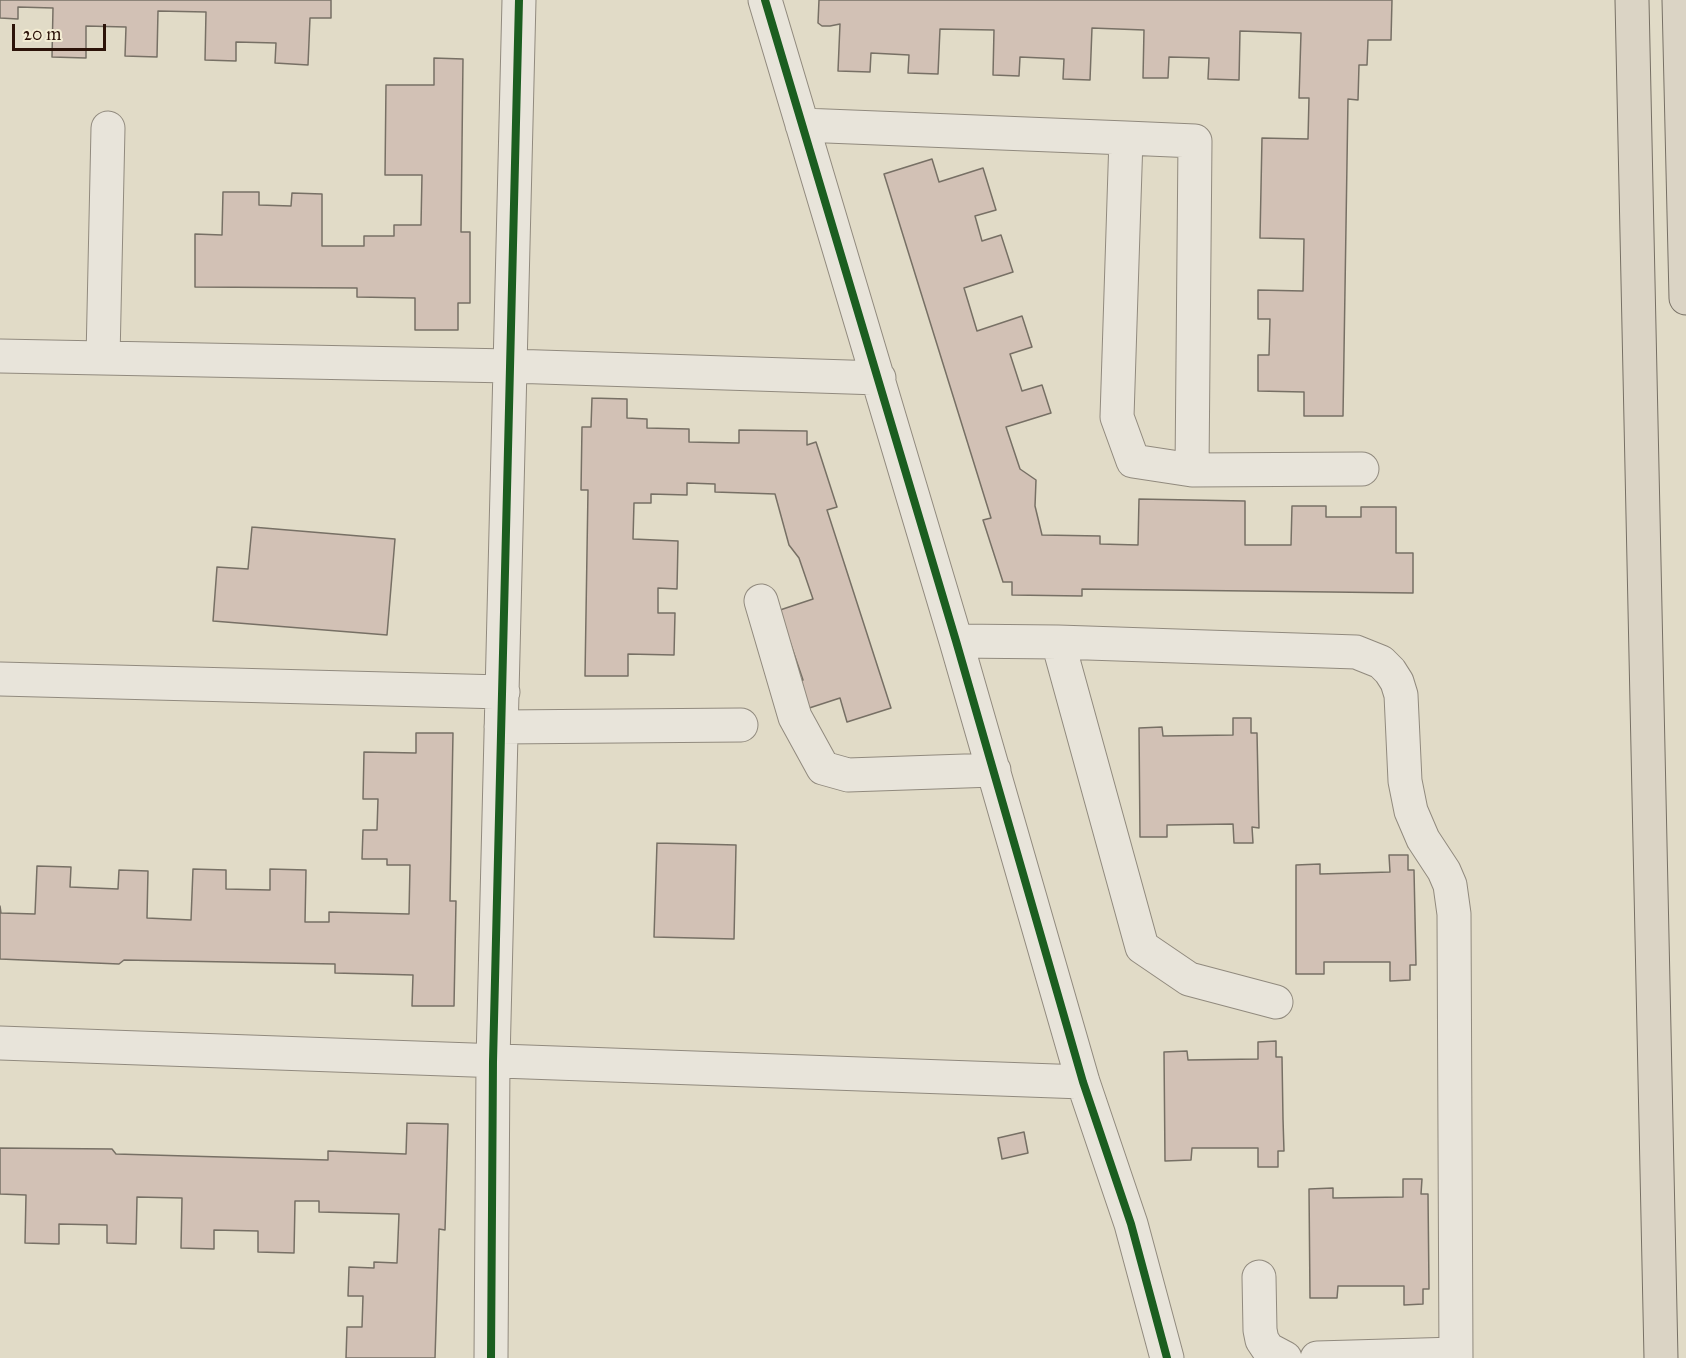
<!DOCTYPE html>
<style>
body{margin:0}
#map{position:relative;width:1686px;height:1358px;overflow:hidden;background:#e1dbc7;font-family:"IM FELL Great Primer",serif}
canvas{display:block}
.scale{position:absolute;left:12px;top:24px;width:94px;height:27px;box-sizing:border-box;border:3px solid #2c1309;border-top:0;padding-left:8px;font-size:18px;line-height:21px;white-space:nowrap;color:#2c1309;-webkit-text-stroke:4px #f3ecd3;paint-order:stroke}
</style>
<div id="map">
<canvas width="1686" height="1358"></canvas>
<div class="scale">20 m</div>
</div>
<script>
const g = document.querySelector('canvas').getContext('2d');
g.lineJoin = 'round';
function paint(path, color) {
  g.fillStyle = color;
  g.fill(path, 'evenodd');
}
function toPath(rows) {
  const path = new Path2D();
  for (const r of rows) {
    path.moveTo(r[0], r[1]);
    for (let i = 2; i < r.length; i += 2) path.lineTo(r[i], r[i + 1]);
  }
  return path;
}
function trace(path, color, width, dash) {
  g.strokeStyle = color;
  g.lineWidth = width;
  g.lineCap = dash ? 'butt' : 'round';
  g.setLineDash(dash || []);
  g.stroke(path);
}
const building = toPath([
 [0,0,331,0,331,18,310,18,308,65,275,63,276,43,236,42,236,61,205,60,206,12,158,11,157,57,125,56,126,27,86,26,86,58,52,57,53,8,18,7,18,19,0,18,0,0],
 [819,0,1392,0,1391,40,1368,40,1367,65,1359,65,1358,100,1348,99,1343,416,1304,416,1304,392,1258,391,1258,355,1269,355,1270,319,1258,319,1258,290,1303,291,1304,239,1260,238,1262,138,1308,139,1309,98,1299,98,1301,33,1240,31,1239,80,1208,79,1209,58,1169,57,1168,78,1143,78,1144,30,1092,28,1090,80,1063,79,1064,59,1020,57,1019,76,993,75,994,30,940,29,938,74,908,73,909,55,871,53,870,72,838,71,840,24,830,26,822,26,818,23,819,0],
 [434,58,463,59,461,232,470,232,470,303,458,303,458,330,415,330,415,298,357,297,357,288,195,287,195,234,222,235,223,192,259,192,259,205,291,206,292,193,322,194,322,246,364,246,364,236,394,236,394,225,421,225,422,175,385,175,386,85,434,85,434,58],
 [932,159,939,182,983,168,996,210,975,216,982,241,1001,235,1013,272,964,288,977,331,1022,316,1032,347,1010,354,1022,391,1042,385,1051,413,1006,427,1020,469,1036,480,1035,506,1042,535,1100,536,1100,544,1138,545,1139,499,1245,501,1245,545,1291,545,1292,506,1326,506,1326,517,1361,517,1361,507,1396,507,1396,553,1413,553,1413,593,1082,589,1082,596,1012,595,1012,582,1003,582,983,520,991,518,884,174,932,159],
 [592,398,627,399,627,418,647,419,647,428,689,429,689,442,739,443,739,430,807,431,807,445,816,442,837,507,827,510,891,708,847,722,840,698,800,711,791,684,803,680,789,639,768,614,813,599,799,558,789,545,775,494,715,492,715,484,687,483,687,495,651,494,651,503,634,503,633,539,678,541,677,589,658,588,658,613,675,613,674,655,628,654,628,676,585,676,588,490,581,490,582,427,591,427,592,398],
 [252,527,395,539,387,635,213,621,217,567,248,569,252,527],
 [1233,718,1251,718,1251,733,1257,733,1259,828,1252,827,1253,843,1234,843,1233,824,1167,825,1167,837,1140,837,1139,728,1162,727,1163,736,1233,735,1233,718],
 [416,733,453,733,450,901,456,901,454,1006,412,1006,413,975,335,973,335,964,124,960,119,964,0,959,0,906,1,913,35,914,37,866,71,867,70,887,118,889,119,870,148,871,147,918,191,920,193,869,226,870,226,889,270,890,270,869,306,870,305,922,329,922,329,912,409,914,410,865,387,865,387,859,362,859,363,830,377,830,378,799,363,799,364,752,416,753,416,733],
 [657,843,736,845,734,939,654,937,657,843],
 [1389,855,1408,855,1408,870,1414,870,1416,965,1410,965,1410,980,1390,981,1390,962,1324,962,1324,974,1296,974,1296,865,1320,864,1320,874,1390,872,1389,855],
 [1276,1041,1276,1057,1282,1057,1283,1119,1284,1151,1278,1151,1278,1167,1258,1167,1258,1148,1192,1148,1191,1160,1165,1161,1164,1052,1187,1051,1188,1060,1258,1059,1258,1042,1276,1041],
 [407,1123,448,1124,445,1230,439,1229,435,1358,346,1358,347,1327,362,1327,363,1296,348,1296,349,1267,374,1268,374,1262,397,1263,399,1214,319,1212,319,1201,295,1201,294,1253,258,1252,258,1231,214,1230,214,1249,181,1248,182,1198,137,1197,136,1244,107,1243,107,1225,59,1224,59,1244,25,1243,26,1195,0,1194,0,1148,112,1149,116,1154,328,1160,328,1151,406,1154,407,1123],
 [1024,1132,1028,1153,1002,1159,998,1138,1024,1132],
 [1403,1179,1422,1179,1421,1194,1428,1194,1429,1289,1423,1289,1423,1304,1404,1305,1404,1286,1338,1286,1337,1298,1310,1298,1309,1189,1333,1188,1333,1198,1403,1197,1403,1179]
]);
paint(building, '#d2c1b5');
trace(building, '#777065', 1.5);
const minor = toPath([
 [765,0,956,641,1083,1082,1131,1224,1167,1358],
 [802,125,1126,138,1195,141,1192,470,1133,461,1117,417,1126,138],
 [0,356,510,366,879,378],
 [103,358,108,128],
 [1192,470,1362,469],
 [761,601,795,717,823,768,848,775,994,770],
 [956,641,1058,642,1356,652,1381,662,1390,671,1397,682,1401,695,1405,781,1411,811,1423,839,1444,871,1450,885,1454,914,1456,1358],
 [1058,642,1142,947,1189,979,1276,1002],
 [0,679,503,692],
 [501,727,741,725],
 [0,1043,1083,1082],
 [1259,1277,1260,1330,1262,1340,1268,1349,1285,1358],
 [491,1358,493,1061,519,0],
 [1317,1358,1456,1354]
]);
const highway = toPath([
 [1632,0,1661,1358],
 [1679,0,1686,298]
]);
trace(minor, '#918a7e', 35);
trace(highway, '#777065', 35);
trace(minor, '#e8e4da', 33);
trace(highway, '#dbd4c5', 33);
trace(toPath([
 [765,0,956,641,1083,1082,1131,1224,1167,1358],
 [491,1358,493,1061,519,0]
]), '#1b5e20', 8);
</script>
